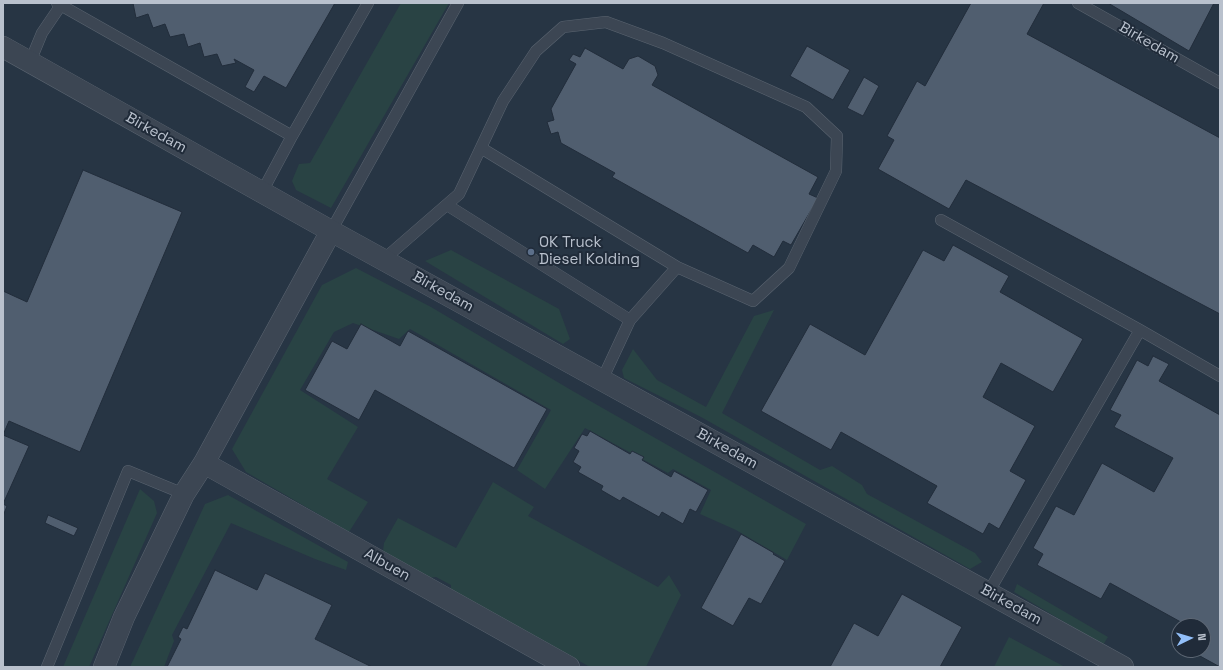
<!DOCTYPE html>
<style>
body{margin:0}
#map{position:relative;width:1223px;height:670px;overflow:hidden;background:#273544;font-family:"Space Grotesk",sans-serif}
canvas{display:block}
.frame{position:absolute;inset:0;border:4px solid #b9c1cd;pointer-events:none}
.north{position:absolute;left:1171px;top:618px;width:40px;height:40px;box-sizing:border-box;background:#202b39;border:1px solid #5d6774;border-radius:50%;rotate:85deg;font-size:11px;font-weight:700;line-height:16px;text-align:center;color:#b9c1cd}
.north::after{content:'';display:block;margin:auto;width:14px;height:18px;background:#92bff9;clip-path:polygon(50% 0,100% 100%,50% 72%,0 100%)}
</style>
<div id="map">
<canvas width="1223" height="670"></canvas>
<div class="frame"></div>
<div class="north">N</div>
</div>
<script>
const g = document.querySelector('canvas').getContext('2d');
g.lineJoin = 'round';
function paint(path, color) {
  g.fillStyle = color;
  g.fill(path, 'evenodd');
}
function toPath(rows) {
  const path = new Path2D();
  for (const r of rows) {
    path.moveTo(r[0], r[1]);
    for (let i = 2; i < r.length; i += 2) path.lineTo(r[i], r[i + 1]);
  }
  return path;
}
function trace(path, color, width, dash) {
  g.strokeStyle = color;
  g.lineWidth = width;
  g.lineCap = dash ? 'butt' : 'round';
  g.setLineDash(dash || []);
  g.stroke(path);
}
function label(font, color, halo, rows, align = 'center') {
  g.font = font + ' "Space Grotesk",sans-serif';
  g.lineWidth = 4;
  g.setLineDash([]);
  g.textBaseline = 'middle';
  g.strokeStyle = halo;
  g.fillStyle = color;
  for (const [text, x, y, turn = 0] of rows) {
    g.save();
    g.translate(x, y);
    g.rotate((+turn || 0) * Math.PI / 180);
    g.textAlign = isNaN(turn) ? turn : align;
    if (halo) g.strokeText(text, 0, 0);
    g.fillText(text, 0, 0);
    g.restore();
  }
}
paint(toPath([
 [401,3,449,3,331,208,296,190,292,181,299,164,310,163],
 [451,250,559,309,570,339,563,344,425,261],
 [356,268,431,307,571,390,806,524,787,560,736,530,700,514,711,490,673,469,668,473,585,428,545,489,517,470,551,410,410,329,399,339,353,323,334,332,300,390,358,427,327,479,368,502,349,532,246,472,232,449,322,285],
 [774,310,722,413,820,470,832,466,862,485,867,494,975,553,982,562,970,569,701,417,624,378,622,370,633,349,657,380,706,407,754,316],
 [493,482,534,507,528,516,658,587,669,575,681,595,646,667,590,667,451,590,451,585,436,577,428,578,383,551,384,543,398,518,456,548],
 [140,489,154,501,157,513,89,667,63,667],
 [228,495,348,562,346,570,315,559,231,523,172,635,174,641,164,667,130,667,205,504],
 [1017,584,1108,637,1103,645,1014,592],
 [1009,637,1065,667,994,667]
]), '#294344');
const building = toPath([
 [133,3,335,3,286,88,264,76,254,92,245,87,254,70,234,59,236,63,222,66,217,54,204,57,200,43,188,47,184,34,170,37,165,24,153,28,148,14,136,18,133,3],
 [971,3,1044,3,1027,34,1220,138,1220,314,966,180,949,209,878,169,894,140,887,136,917,81,925,86,971,3],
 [1108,3,1214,3,1189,51,1108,3],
 [807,46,850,70,833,100,790,76,807,46],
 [585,48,623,69,629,59,638,56,655,66,658,75,652,85,818,177,809,194,818,198,791,245,783,241,774,257,753,245,748,253,612,177,615,173,561,143,558,132,551,134,547,122,554,120,551,109,576,64,569,60,573,54,580,57,585,48],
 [864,77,879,86,863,116,847,108,864,77],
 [83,170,182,212,80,452,9,421,3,435,29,446,3,504,7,506,3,516,3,291,27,302,83,170],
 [953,245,1009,276,1000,292,1083,339,1053,392,1001,363,983,397,1035,426,1010,471,1026,480,999,529,989,523,983,534,927,503,937,486,841,432,831,450,761,411,810,324,865,355,923,250,944,261,953,245],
 [361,324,400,346,408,331,547,409,514,468,375,390,359,420,305,390,332,341,347,349,361,324],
 [1153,356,1169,364,1159,381,1220,415,1220,667,1189,650,1203,650,1203,626,1188,626,1110,583,1101,599,1037,565,1043,554,1033,548,1056,506,1074,515,1102,463,1154,492,1173,458,1114,427,1121,415,1110,410,1137,360,1148,366,1153,356],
 [590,431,630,454,632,451,644,457,642,460,671,477,674,471,708,490,696,512,690,509,683,524,662,512,659,517,623,497,620,501,601,490,603,486,578,472,581,467,573,462,579,451,574,448,582,434,587,436,590,431],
 [48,515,78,528,74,536,45,523,48,515],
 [741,534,774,553,773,554,785,561,761,604,749,598,733,626,701,608,741,534],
 [215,570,257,590,265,573,332,605,315,639,372,667,167,667,181,639,178,637,183,627,187,629,215,570],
 [902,594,962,627,940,667,830,667,854,623,878,636,902,594]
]);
paint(building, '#505e6f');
trace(building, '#222d3b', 1);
const lane = toPath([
 [57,3,292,136],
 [1078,3,1220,83],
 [30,62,42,33,61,5],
 [481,148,677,267],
 [262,192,292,136,368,3],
 [447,205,630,320],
 [941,220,1140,330,1220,376],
 [331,231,458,3],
 [383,260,459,194,503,101,536,51,563,27,606,22,663,43,806,107,837,136,836,171,789,268,753,301,677,267,630,320,602,380],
 [988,593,1140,330],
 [47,667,128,471,184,494]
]);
const street = toPath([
 [3,47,331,231,1123,667],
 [204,463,569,667],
 [104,667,124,617,184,494,204,463,331,231]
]);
trace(lane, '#5a6470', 12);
trace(street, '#5a6470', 22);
trace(lane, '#3c4653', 11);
trace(street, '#3c4653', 21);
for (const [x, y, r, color] of [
 [531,252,4,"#5c6f8a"]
]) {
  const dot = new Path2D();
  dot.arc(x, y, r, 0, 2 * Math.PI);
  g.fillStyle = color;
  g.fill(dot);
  trace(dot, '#202b39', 1.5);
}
label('15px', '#b9c1cd', '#202b39', [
 ["Birkedam",1149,43,30],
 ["Birkedam",156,133,29],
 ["Birkedam",443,292,29],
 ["Birkedam",727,449,29],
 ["Albuen",387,565,29],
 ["Birkedam",1011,605,29]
]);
label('15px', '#b9c1cd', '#202b39', [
 ["OK Truck",539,243],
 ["Diesel Kolding",539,260]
], 'left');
</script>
